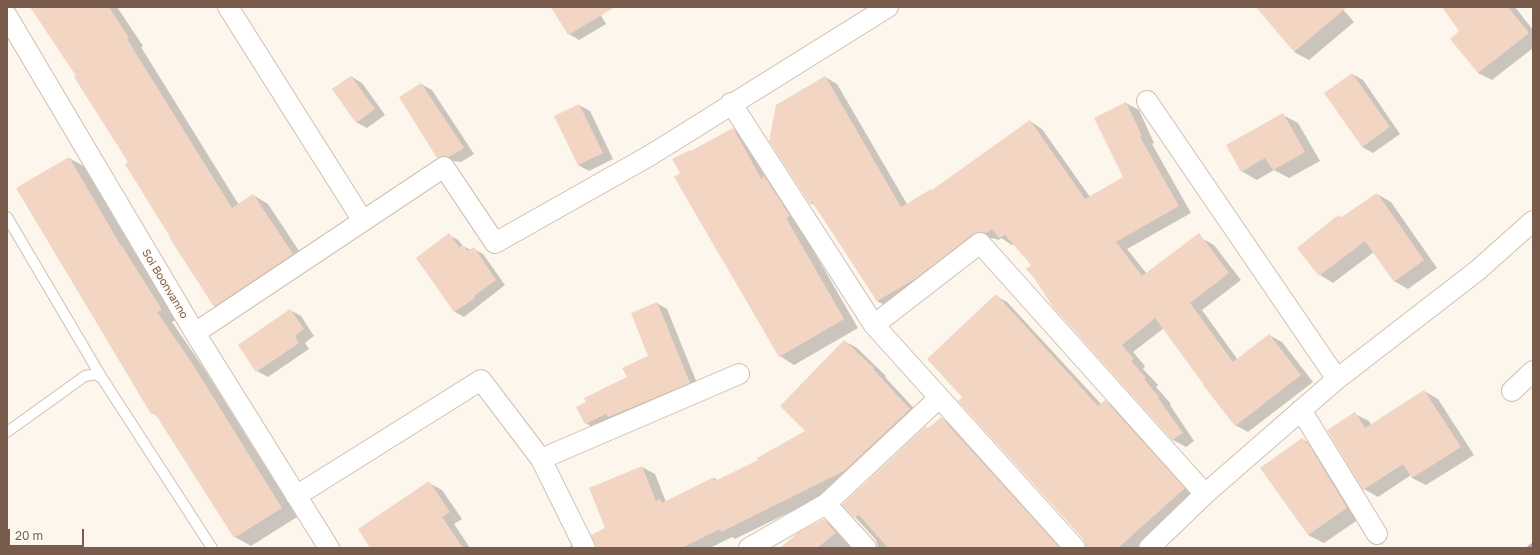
<!DOCTYPE html>
<style>
body{margin:0}
#map{position:relative;width:1540px;height:555px;overflow:hidden;background:#fdf6ec;font-family:"Golos Text",sans-serif}
canvas{display:block}
.frame{position:absolute;inset:0;border:8px solid #7a5c4d;pointer-events:none}
.scale{position:absolute;left:8px;top:529px;width:76px;height:18px;box-sizing:border-box;border:2px solid #7a5c4d;border-top:0;padding-left:5px;font-size:12px;line-height:14px;white-space:nowrap;color:#7a5c4d;-webkit-text-stroke:3px #fffaf3;paint-order:stroke}
</style>
<div id="map">
<canvas width="1540" height="555"></canvas>
<div class="frame"></div>
<div class="scale">20 m</div>
</div>
<script>
const g = document.querySelector('canvas').getContext('2d');
g.lineJoin = 'round';
function paint(path, color) {
  g.fillStyle = color;
  g.fill(path, 'evenodd');
}
function toPath(rows) {
  const path = new Path2D();
  for (const r of rows) {
    path.moveTo(r[0], r[1]);
    for (let i = 2; i < r.length; i += 2) path.lineTo(r[i], r[i + 1]);
  }
  return path;
}
function trace(path, color, width, dash) {
  g.strokeStyle = color;
  g.lineWidth = width;
  g.lineCap = dash ? 'butt' : 'round';
  g.setLineDash(dash || []);
  g.stroke(path);
}
function label(font, color, halo, rows, align = 'center') {
  g.font = font + ' "Golos Text",sans-serif';
  g.lineWidth = 3;
  g.setLineDash([]);
  g.textBaseline = 'middle';
  g.strokeStyle = halo;
  g.fillStyle = color;
  for (const [text, x, y, turn = 0] of rows) {
    g.save();
    g.translate(x, y);
    g.rotate((+turn || 0) * Math.PI / 180);
    g.textAlign = isNaN(turn) ? turn : align;
    if (halo) g.strokeText(text, 0, 0);
    g.fillText(text, 0, 0);
    g.restore();
  }
}
paint(toPath([
 [31,7,117,7,143,46,141,47,239,205,253,195,268,204,307,263,229,314,214,306,77,76],
 [554,7,596,7,606,24,579,40,569,34],
 [1268,7,1341,7,1354,22,1309,60,1294,52],
 [1444,7,1515,7,1533,30,1533,48,1492,80,1478,73,1461,31],
 [1352,74,1363,80,1400,134,1373,153,1362,147],
 [352,77,362,83,385,115,367,128,356,122],
 [825,77,837,84,907,204,932,191,1030,121,1042,129,1090,197,1124,178,1126,103,1139,110,1154,143,1152,144,1191,213,1127,249,1147,274,1201,238,1214,245,1241,280,1202,310,1238,360,1269,335,1282,342,1313,382,1248,432,1235,425,1164,328,1133,352,1145,366,1143,369,1158,385,1156,387,1171,404,1170,405,1194,441,1186,447,1173,440,1054,307,1032,265,1014,244,1012,245,1001,238,999,240,992,238,986,241,890,308,877,301,816,206,810,203],
 [421,84,432,90,474,154,461,162,454,161,448,163,438,157],
 [579,105,590,111,613,159,589,171,578,165,555,116],
 [1283,115,1298,123,1320,161,1289,178,1274,170,1257,180,1241,171],
 [733,129,748,137,858,328,794,365,780,356,682,174,692,152],
 [69,158,85,167,136,255,138,256,177,319,172,322,205,370,297,517,251,546,235,537,158,416,152,413],
 [1377,194,1391,202,1437,268,1408,289,1394,281,1374,252,1333,283,1320,275,1338,216,1342,218],
 [449,235,458,240,463,246,471,250,474,249,483,254,505,285,464,317,455,312],
 [996,296,1007,302,1101,404,1105,401,1117,408,1195,495,1137,548,1087,548,1084,540,963,397],
 [657,303,667,309,699,388,595,429,586,423,650,356],
 [290,310,301,316,314,336,305,343,309,349,268,377,257,371,239,345],
 [844,341,857,348,886,376,885,377,922,417,857,479,735,539,732,537,710,548,606,548,606,528,642,467,655,474,666,502,714,478,719,481,759,460,807,431],
 [1424,391,1438,399,1474,455,1426,485,1412,478,1411,475,1378,497,1364,489,1355,414,1369,421,1371,425],
 [941,418,953,425,1064,548,878,548,876,540,844,505],
 [1302,439,1318,448,1362,517,1324,543,1308,535],
 [429,483,442,490,462,519,454,524,470,548,372,548],
 [824,520,836,527,855,548,782,548],
 [571,546,574,548,566,548]
]), '#0003');
paint(toPath([
 [30,7,109,7,129,38,127,39,232,208,253,194,293,254,214,307,169,237,170,237,125,164,128,162,74,77,76,76],
 [551,7,615,7,568,35],
 [1256,7,1347,7,1294,52],
 [1442,7,1508,7,1529,33,1478,73,1450,39,1459,31],
 [1352,73,1390,127,1362,147,1324,93],
 [351,76,375,109,356,123,332,89],
 [825,76,901,207,931,189,932,190,1030,120,1085,199,1123,177,1094,118,1126,102,1142,136,1140,137,1179,206,1116,242,1142,276,1199,233,1229,273,1190,303,1233,362,1269,334,1301,375,1235,426,1203,385,1204,385,1155,318,1122,345,1134,359,1131,361,1146,378,1144,379,1159,397,1158,398,1183,433,1172,440,1053,307,1034,278,1026,269,1031,265,1005,235,999,238,992,229,986,233,979,232,973,234,915,279,877,301,812,202,810,204,769,141,776,105],
 [421,83,464,148,449,157,443,156,437,158,399,97],
 [579,104,603,153,578,165,554,116],
 [1283,113,1305,152,1273,170,1265,158,1241,172,1226,145],
 [733,128,762,180,763,174,790,216,786,218,844,319,779,357,674,177,680,173,672,159,690,150,691,151],
 [69,157,121,246,122,246,162,310,157,312,190,360,282,508,234,538,154,412,151,414,16,188],
 [1377,193,1424,260,1394,282,1365,241,1319,276,1297,248,1338,215,1340,218],
 [449,233,459,247,463,245,468,251,474,247,496,280,474,296,475,298,454,312,416,258],
 [996,294,1098,406,1105,400,1185,488,1118,548,1086,548,1084,540,958,401,962,397,927,359],
 [657,302,690,383,608,417,606,414,585,424,576,407,586,402,584,398,627,377,622,368,648,356,631,313],
 [290,309,304,329,295,336,299,343,256,372,238,345],
 [844,340,874,368,873,369,910,409,844,471,721,532,720,529,682,548,596,548,591,535,605,528,589,488,642,466,656,501,660,499,662,503,714,477,715,481,758,460,757,458,805,431,780,406],
 [1424,390,1461,447,1412,478,1403,464,1363,490,1327,430,1355,412,1365,428],
 [941,417,1060,548,888,548,859,515,854,518,842,505,926,426,927,428,931,426],
 [1302,438,1306,443,1308,443,1347,508,1308,535,1260,468],
 [429,481,450,512,442,517,463,548,370,548,358,529],
 [824,519,836,533,817,548,780,548,799,532]
]), '#f3d5c3');
const service = toPath([
 [7,217,102,378],
 [7,432,85,376,95,374,102,378,212,548]
]);
const minor = toPath([
 [228,7,363,221],
 [7,16,195,333,329,548],
 [1147,101,1337,379],
 [731,103,874,325,1075,548],
 [874,325,980,243,1205,494],
 [195,333,444,167,495,243,649,156,888,7],
 [1512,391,1533,371],
 [1301,410,1377,534],
 [541,459,739,374],
 [296,496,481,380,541,459,585,548],
 [826,504,866,548],
 [749,548,826,504,939,398],
 [1149,548,1205,494,1337,379,1478,270,1533,221]
]);
trace(service, '#d1beb0', 12);
trace(minor, '#d1beb0', 22);
trace(service, '#fff', 10);
trace(minor, '#fff', 20);
trace(toPath([
 [1528,548,1533,544]
]), '#b9a8c9', 3, [6, 4]);
label('11px', '#7a5c4d', '#fffaf3', [
 ["Soi Boonvanno",165,284,59]
]);
</script>
